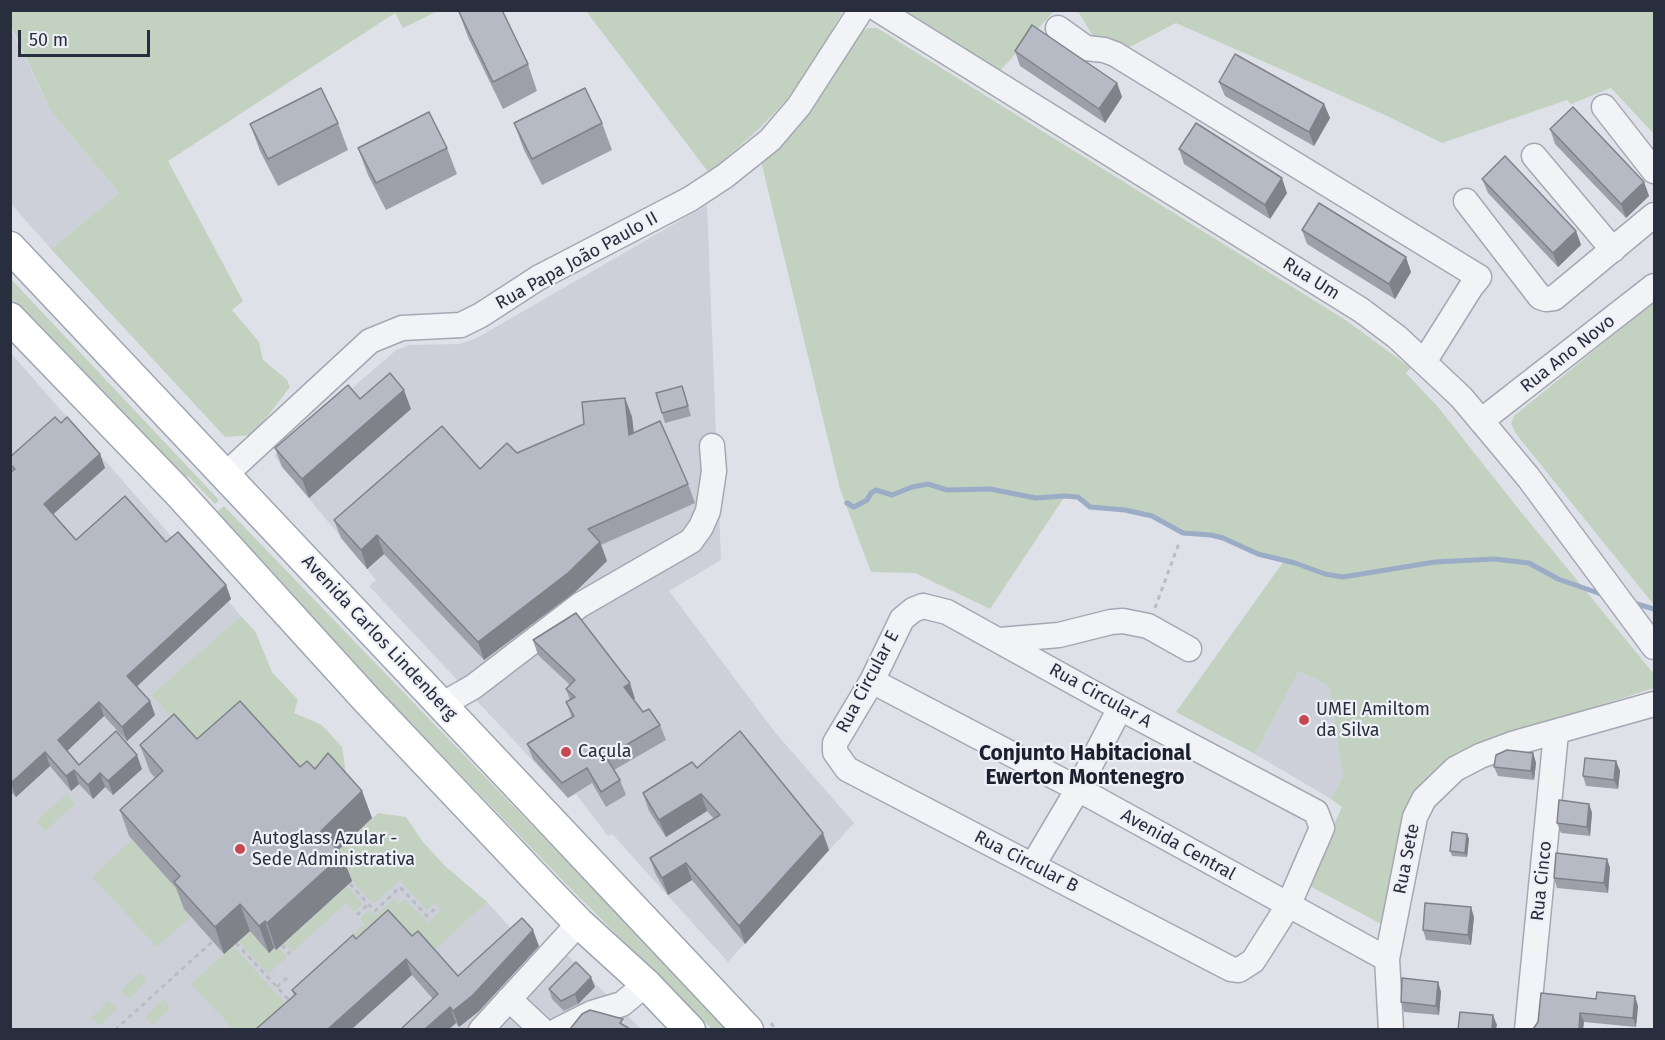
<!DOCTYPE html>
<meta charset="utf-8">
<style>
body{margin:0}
#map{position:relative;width:1665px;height:1040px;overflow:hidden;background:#dfe1e8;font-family:"Fira Sans",sans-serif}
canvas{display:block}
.frame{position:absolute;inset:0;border:12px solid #292e3e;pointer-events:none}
.scale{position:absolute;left:18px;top:30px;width:132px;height:27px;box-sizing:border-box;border:3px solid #292e3e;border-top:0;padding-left:8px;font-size:18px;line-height:21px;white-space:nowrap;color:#292e3e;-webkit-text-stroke:4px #eef0f5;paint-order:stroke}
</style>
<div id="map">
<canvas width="1665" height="1040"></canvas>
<div class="frame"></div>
<div class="scale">50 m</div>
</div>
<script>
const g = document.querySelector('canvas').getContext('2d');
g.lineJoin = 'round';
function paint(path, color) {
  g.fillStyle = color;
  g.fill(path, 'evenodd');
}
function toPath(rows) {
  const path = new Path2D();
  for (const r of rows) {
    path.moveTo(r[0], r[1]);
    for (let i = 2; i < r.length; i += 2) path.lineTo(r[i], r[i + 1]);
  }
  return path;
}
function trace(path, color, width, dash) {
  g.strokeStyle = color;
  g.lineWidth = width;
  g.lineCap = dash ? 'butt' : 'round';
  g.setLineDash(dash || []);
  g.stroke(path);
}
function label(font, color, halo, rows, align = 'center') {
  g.font = font + ' "Fira Sans",sans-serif';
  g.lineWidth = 4.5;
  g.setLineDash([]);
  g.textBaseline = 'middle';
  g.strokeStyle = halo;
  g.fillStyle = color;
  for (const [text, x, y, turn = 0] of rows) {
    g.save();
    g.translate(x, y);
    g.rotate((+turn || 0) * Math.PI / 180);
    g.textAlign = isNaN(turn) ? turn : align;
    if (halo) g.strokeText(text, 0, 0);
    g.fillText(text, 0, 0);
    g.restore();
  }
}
paint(toPath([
 [10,27,51,111,119,193,51,249,11,204],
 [707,205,721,560,669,591,774,731,854,823,728,962,612,834,608,836,576,794,568,798,369,586,376,580,274,456,396,350,410,345,459,344,477,338],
 [10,352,241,616,210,644,464,922,487,902,521,939,527,934,540,948,560,948,641,1029,11,1029],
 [1299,671,1329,686,1343,776,1331,799,1255,754]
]), '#cdd0d9');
paint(toPath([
 [11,10,438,11,403,28,395,13,168,161,243,301,232,310,259,342,263,360,287,380,290,387,253,435,225,437,51,249,119,193,51,111,11,27],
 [842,10,841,15,801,81,788,98,760,128,709,173,586,11],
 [902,11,1054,11,1000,71],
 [1078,11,1654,11,1654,134,1611,88,1571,104,1567,100,1442,143,1385,115,1176,23,1128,48,1098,45],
 [868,28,877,28,1347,321,1411,368,1406,373,1438,407,1521,512,1654,674,1654,688,1486,742,1462,751,1441,766,1424,781,1409,802,1383,925,1306,884,1342,807,1331,799,1343,776,1329,686,1299,671,1255,754,1176,712,1284,561,1258,554,1223,538,1211,535,1183,533,1152,516,1125,510,1090,507,1078,497,1065,496,990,609,915,573,871,572,840,489,761,161,820,93,862,32],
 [10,278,219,500,215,504,188,476,179,484,39,331,11,300],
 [1654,302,1654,605,1516,434,1511,424,1514,416],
 [184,488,215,513,224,506,728,1029,712,1029,569,887],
 [241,616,255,631,272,672,298,700,294,713,322,725,342,747,346,774,211,762,152,695],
 [67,794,75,804,45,831,36,821],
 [378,813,406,817,423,842,444,865,487,902,430,954,362,955,348,938,365,924,360,918,369,910,375,916,394,899,399,904,405,899,428,923,442,910,435,903,427,910,400,880,373,904,331,857],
 [132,840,190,903,184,909,191,917,157,947,92,877],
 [347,886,363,904,354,912,346,903,292,952,284,943],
 [250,931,269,952,274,948,277,950,279,948,287,957,268,974,238,941],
 [233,946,296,1015,280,1029,233,1029,191,984],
 [139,973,147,981,129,999,121,990],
 [163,999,171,1008,153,1025,145,1017],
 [109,1000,117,1009,99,1026,91,1018]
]), '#c3d1c0');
trace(toPath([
 [847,503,854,507,867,500,871,493,876,490,892,495,912,487,928,484,947,490,990,489,1036,498,1064,496,1078,497,1090,507,1125,510,1152,516,1183,533,1211,535,1223,538,1258,554,1295,563,1325,574,1343,577,1435,562,1494,559,1529,563,1558,579,1604,595],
 [1630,602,1654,609]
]), '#9bacc6', 5);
const minor = toPath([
 [879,10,1361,310,1397,337,1461,397,1488,429,1528,477,1654,647],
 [1058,28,1086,48,1104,50,1115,54,1479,277,1471,287,1424,362],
 [1604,107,1654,171],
 [1534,156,1613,250],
 [1466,201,1540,297,1546,299,1554,298,1654,215],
 [1481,421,1654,286],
 [225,475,370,341,402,328,461,325,481,315,538,278,690,199,725,176,770,140,799,106,861,10],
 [923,606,947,612,1120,708,1316,812,1322,828,1288,906,1253,961,1239,970,1231,969,847,769,835,752,835,743,872,681,902,619,913,610,923,606],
 [1000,640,1059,635,1111,622,1123,621,1148,626,1189,649],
 [872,681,1078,789,1387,959],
 [441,705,473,687,580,605,691,541,701,527,708,511,714,471,712,446],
 [1033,865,1078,789,1120,708],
 [509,999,542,1030],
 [481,1030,579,923],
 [558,1030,592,1013,622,1004,646,984],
 [1391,1030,1387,959,1415,817,1424,799,1455,769,1480,756,1515,743,1654,704],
 [1527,1030,1556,733]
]);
const major = toPath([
 [10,247,748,1030],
 [10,318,176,490,367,700,546,889,579,923,646,984,690,1030]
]);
trace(minor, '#a5a8b2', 27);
trace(major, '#9fa5b3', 33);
trace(toPath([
 [1155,608,1179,543],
 [350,884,375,911,400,887,427,916,435,909],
 [357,915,368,904],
 [236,943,290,1001],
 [282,945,290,954],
 [277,987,289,976],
 [771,1023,776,1030],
 [115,1030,213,941]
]), '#b9bcc2', 3, [4.5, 4.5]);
trace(minor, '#f1f3f6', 24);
trace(major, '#fff', 30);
paint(toPath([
 [458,10,528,64,537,91,503,109,468,37],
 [1015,51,1117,83,1122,97,1105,123,1020,66],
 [1219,82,1324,104,1330,118,1314,146,1225,96],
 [338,123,348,150,278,186,260,151,250,124],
 [514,123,602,123,612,150,542,185,524,150],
 [1550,129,1644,182,1649,196,1626,218,1555,144],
 [358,148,447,148,457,174,386,210,368,175],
 [1179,149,1287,193,1270,219,1184,164],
 [1482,179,1576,231,1581,245,1558,267,1488,193],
 [1302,230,1411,272,1395,299,1307,244],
 [682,386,691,416,665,423,662,413],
 [625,398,632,417,634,433,688,484,695,503,601,545,607,561,575,592,484,660,384,554,367,569,341,538,334,520,480,469,584,424],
 [360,399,411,409,309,498,282,467,275,448],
 [61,423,100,454,105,468,53,514,76,540,166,542,226,585,231,599,136,687,150,701,155,715,127,741,104,716,67,751,79,765,142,769,113,795,105,787,93,799,79,784,71,791,50,766,16,797,10,791,10,473,11,472,10,457],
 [533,640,635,699,633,700,643,712,660,725,666,740,614,770,620,780,626,795,606,807,592,783,568,798,533,759,527,744,572,718,566,702,570,700,566,689,570,685,538,655],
 [197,739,300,767,315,769,362,791,372,818,338,850,342,855,352,881,276,950,274,948,269,953,250,931,224,954,184,909,176,888,129,836,120,810,155,778,150,772,140,745],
 [1533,753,1536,763,1534,780,1498,776,1494,767],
 [1616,761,1620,771,1618,789,1586,786,1583,776],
 [697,768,829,850,745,944,692,880,668,895,656,875,650,858,714,819,707,811,666,837,649,811,643,793],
 [1589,804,1592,813,1590,836,1561,833,1557,823],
 [1467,834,1469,839,1467,857,1452,856,1450,851],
 [1607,859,1610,868,1608,893,1557,888,1554,878],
 [1474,917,1471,945,1426,940,1423,930],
 [412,936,458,976,539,946,479,1011,459,1027,456,1023,449,1029,401,1029,433,999,412,975,294,996,292,990,356,939],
 [1438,982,1441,992,1439,1015,1404,1012,1401,1002],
 [595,987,578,1004,564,1011,552,999,549,989],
 [1541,993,1638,1006,1636,1027,1584,1022,1583,1029,1533,1029,1538,1022]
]), '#9da0a9');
paint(toPath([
 [1117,83,1122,97,1105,123,1099,109],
 [1324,104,1330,118,1314,146,1309,132],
 [1282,178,1287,193,1270,219,1265,205],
 [1644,182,1649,196,1626,218,1621,204],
 [1576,231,1581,245,1558,267,1553,253],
 [1406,257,1411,272,1395,299,1389,284],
 [404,390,411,409,309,498,302,479],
 [625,398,632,417,636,454,629,435],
 [100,454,105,468,49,518,44,504],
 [377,535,384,554,367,569,361,550],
 [600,542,607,561,575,592,484,660,478,642],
 [226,585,231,599,132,691,127,676],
 [630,683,635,699,629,702,624,687],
 [150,701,155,715,127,741,122,727],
 [99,702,104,716,63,755,58,740],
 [45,752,50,766,16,797,11,783],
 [1533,753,1536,763,1534,780,1531,771],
 [137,755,142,769,113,795,108,781],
 [1616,761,1620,771,1618,789,1614,780],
 [74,770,79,784,71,791,66,776],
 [100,773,105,787,93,799,88,785],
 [362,791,372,818,331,857,321,831],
 [701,794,707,811,666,837,659,820],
 [1589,804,1592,813,1590,836,1587,827],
 [823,833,829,850,745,944,739,926],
 [1467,834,1469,839,1467,857,1465,853],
 [342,855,352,881,276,950,267,923],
 [1607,859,1610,868,1608,893,1604,883],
 [686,863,692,880,668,895,662,878],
 [240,904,250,931,224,954,215,927],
 [1471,907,1474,917,1471,945,1468,935],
 [265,921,274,948,269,953,259,926],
 [533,930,539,946,479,1011,459,1027,453,1011],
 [406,959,412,975,352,1029,328,1029],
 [591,977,595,987,578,1004,575,994],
 [1438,982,1441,992,1439,1015,1436,1006],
 [1635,996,1638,1006,1636,1027,1633,1018],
 [450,1007,456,1023,449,1029,425,1029],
 [1580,1013,1584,1022,1583,1029,1579,1029],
 [1493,1015,1497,1025,1496,1029,1492,1029]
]), '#7f8289');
const building = toPath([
 [458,10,502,10,528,64,493,82,458,10],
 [1032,25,1117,83,1099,109,1015,51,1032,25],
 [1235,54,1324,104,1309,132,1219,82,1235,54],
 [321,88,338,123,268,159,250,124,321,88],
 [585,88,602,123,532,159,514,123,585,88],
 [1573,107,1644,182,1621,204,1550,129,1573,107],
 [429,112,447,148,376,183,358,148,429,112],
 [1196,123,1282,178,1265,205,1179,149,1196,123],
 [1505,156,1576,231,1553,253,1482,179,1505,156],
 [1319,203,1406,257,1389,284,1302,230,1319,203],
 [390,373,404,390,302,479,275,448,348,385,360,399,390,373],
 [682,386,688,406,662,413,656,393,682,386],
 [625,398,629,435,660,421,688,484,588,529,600,542,568,573,478,642,377,535,361,550,334,520,442,426,480,469,507,443,517,453,584,424,582,402,625,398],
 [55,417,61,423,67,417,100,454,44,504,76,540,125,496,166,542,178,532,226,585,127,676,150,701,122,727,99,702,58,740,79,765,116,731,137,755,108,781,100,773,88,785,74,770,66,776,45,752,11,783,10,782,10,473,15,469,10,464,10,457,55,417],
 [576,613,630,683,624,687,643,712,649,709,660,725,606,757,620,780,601,792,587,768,562,783,527,744,574,716,566,702,575,697,566,689,575,680,533,640,576,613],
 [240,701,300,767,307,761,315,769,328,753,362,791,321,831,342,855,267,923,265,921,259,926,240,904,215,927,174,882,180,876,120,810,163,771,140,745,174,714,197,739,240,701],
 [740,731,823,833,739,926,686,863,662,878,650,858,720,815,701,794,659,820,643,793,692,762,697,768,740,731],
 [1507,750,1533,753,1531,771,1494,767,1496,755,1507,750],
 [1585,758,1616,761,1614,780,1583,776,1585,758],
 [1559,800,1589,804,1587,827,1557,823,1559,800],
 [1452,832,1467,834,1465,853,1450,851,1452,832],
 [1556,853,1607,859,1604,883,1554,878,1556,853],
 [1425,903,1471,907,1468,935,1423,930,1425,903],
 [388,910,412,936,418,931,458,976,522,918,533,930,473,995,453,1011,450,1007,425,1029,401,1029,438,994,406,959,328,1029,256,1029,296,994,292,990,353,935,356,939,388,910],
 [576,962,591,977,575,994,561,1001,549,989,576,962],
 [1402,978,1438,982,1436,1006,1401,1002,1402,978],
 [1597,992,1635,996,1633,1018,1580,1013,1579,1029,1533,1029,1538,1022,1541,993,1596,999,1597,992],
 [590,1010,623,1019,620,1023,630,1029,570,1029,582,1014,590,1010],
 [1460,1012,1493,1015,1492,1029,1458,1029,1460,1012]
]);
paint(building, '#b6bac4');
trace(building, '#7f8289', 1.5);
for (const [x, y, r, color] of [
 [1304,720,6,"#c7494f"],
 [566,752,6,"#c7494f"],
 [240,849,6,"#c7494f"]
]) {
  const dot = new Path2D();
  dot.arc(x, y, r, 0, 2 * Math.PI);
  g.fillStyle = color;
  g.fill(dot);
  trace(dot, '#eef0f5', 2);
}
label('18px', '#292e3e', '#eef0f5', [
 ["Rua Papa João Paulo II",577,261,-29],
 ["Rua Um",1311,279,32],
 ["Rua Ano Novo",1568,354,-38],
 ["Avenida Carlos Lindenberg",379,638,47],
 ["Rua Circular E",868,682,-62],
 ["Rua Circular A",1100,696,29],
 ["Avenida Central",1178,845,29],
 ["Rua Sete",1407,859,-79],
 ["Rua Circular B",1026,862,27],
 ["Rua Cinco",1542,881,-84]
]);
label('18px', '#292e3e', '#eef0f5', [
 ["UMEI Amiltom",1316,710],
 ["da Silva",1316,731],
 ["Caçula",578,752],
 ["Autoglass Azular -",252,839],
 ["Sede Administrativa",252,860]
], 'left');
label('bold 21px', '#1b202f', '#eef0f5', [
 ["Conjunto Habitacional",1085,754],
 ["Ewerton Montenegro",1085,778]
]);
</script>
